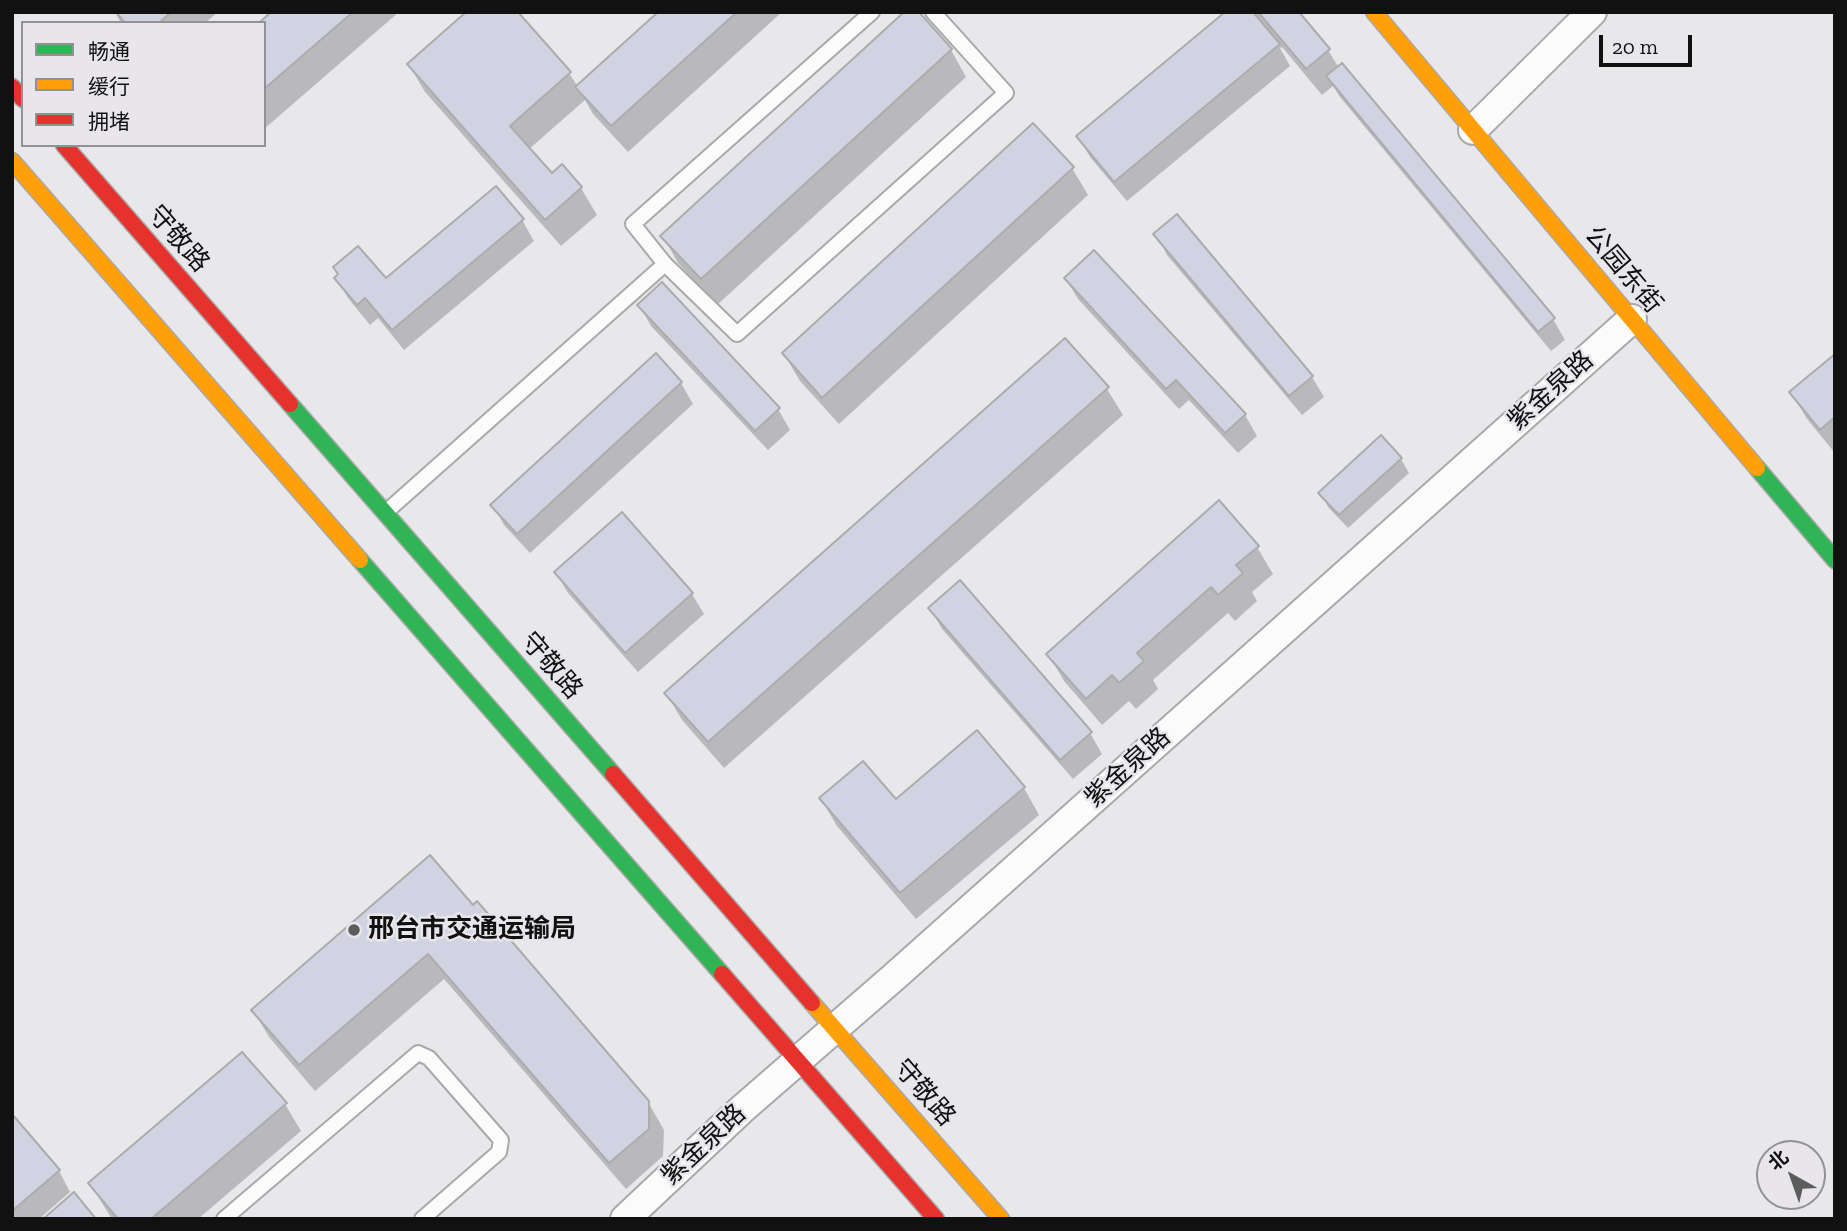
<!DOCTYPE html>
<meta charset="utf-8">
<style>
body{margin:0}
#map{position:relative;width:1847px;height:1231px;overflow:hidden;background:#e8e7e9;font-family:"Zilla Slab","Noto Sans SC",serif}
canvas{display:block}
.frame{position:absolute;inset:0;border:14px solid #121112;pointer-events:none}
.legend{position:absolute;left:21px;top:21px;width:245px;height:126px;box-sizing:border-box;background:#e8e6ea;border:2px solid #929194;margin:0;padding:9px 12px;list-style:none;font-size:21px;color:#121112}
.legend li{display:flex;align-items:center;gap:14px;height:35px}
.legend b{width:35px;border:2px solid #929194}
.north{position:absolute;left:1756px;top:1140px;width:70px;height:70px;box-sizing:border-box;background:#e8e6ea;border:2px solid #929194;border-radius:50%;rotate:320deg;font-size:19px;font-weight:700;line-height:28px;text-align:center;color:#121112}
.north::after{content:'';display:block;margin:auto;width:24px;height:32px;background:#5d5c5d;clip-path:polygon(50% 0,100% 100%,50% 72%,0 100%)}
.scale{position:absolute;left:1599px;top:35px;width:93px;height:32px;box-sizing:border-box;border:4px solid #121112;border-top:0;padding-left:9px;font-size:21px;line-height:24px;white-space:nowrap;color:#121112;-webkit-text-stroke:5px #e8e6ea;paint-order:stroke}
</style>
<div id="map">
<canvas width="1847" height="1231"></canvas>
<div class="frame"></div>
<ul class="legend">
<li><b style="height:9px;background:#30b455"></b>畅通</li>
<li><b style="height:9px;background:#ff9f0a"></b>缓行</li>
<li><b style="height:9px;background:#e5322d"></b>拥堵</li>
</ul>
<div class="north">北</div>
<div class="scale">20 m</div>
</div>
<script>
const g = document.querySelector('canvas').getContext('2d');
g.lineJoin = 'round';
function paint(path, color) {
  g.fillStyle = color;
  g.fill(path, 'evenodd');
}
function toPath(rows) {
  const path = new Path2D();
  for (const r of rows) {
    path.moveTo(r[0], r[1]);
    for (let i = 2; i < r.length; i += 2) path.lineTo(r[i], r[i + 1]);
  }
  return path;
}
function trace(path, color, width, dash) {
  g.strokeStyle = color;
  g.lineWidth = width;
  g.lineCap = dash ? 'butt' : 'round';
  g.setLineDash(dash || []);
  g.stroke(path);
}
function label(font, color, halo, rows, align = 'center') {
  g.font = font + ' "Zilla Slab","Noto Sans SC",serif';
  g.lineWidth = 5;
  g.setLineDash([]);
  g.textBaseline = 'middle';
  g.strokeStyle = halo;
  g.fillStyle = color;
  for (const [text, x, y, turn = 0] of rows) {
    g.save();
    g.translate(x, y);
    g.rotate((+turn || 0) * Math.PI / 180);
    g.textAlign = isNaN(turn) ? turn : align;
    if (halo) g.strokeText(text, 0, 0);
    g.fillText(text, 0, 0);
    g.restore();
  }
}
paint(toPath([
 [115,12,218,12,205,23,121,23],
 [269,12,399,12,264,129,264,23,271,14],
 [660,12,782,12,628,152,593,114,585,100,528,150,551,176,562,167,581,188,597,215,561,246,425,92,409,65,569,73,578,87],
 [916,12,951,50,966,77,717,305,678,263,663,236],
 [1228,12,1297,12,1328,50,1339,68,1553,319,1565,340,1551,351,1340,97,1333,86,1322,95,1282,47,1280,48,1290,66,1127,201,1090,157,1078,136],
 [1072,168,1088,195,839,424,800,381,784,354],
 [495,188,522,220,534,241,404,350,378,318,370,325,348,298,336,278,339,275,385,281],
 [1156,234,1312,377,1324,397,1302,415,1167,255],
 [1094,253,1245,415,1257,436,1238,453,1189,400,1179,409,1078,299,1066,279],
 [639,305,778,409,790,430,768,450,651,326],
 [1065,341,1107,389,1123,415,724,768,682,720,666,693],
 [656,355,681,383,693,404,530,553,504,525,493,505],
 [1835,356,1835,453,1807,419,1791,392],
 [1381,437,1401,459,1409,473,1348,528,1328,507,1321,493],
 [1257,547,1273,574,1252,592,1257,601,1235,621,1228,613,1153,680,1158,689,1136,709,1129,701,1102,725,1064,681,1048,654],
 [556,573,692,594,704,614,638,672,568,593],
 [930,608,1090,733,1102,754,1073,779,942,629],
 [1024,788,1039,815,916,919,837,826,821,799,896,802],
 [430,858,648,1102,664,1130,663,1156,626,1189,444,979,315,1091,269,1037,253,1010],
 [285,1104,301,1131,198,1219,112,1219,90,1184],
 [12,1117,59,1171,70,1192,39,1219,12,1219]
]), '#0003');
const building = toPath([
 [116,12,171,12,159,23,125,23,116,12],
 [271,12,353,12,264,89,264,23,259,23,271,12],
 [466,12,518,12,571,72,510,126,552,173,562,164,582,187,545,220,407,64,466,12],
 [658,12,737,12,611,126,575,87,658,12],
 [904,12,919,12,952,49,701,279,660,236,904,12],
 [1225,12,1253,12,1280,44,1114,182,1076,136,1225,12],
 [1258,12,1299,12,1330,49,1306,69,1258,12],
 [1342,63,1555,318,1538,332,1326,76,1342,63],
 [1033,123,1074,167,822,398,782,353,1033,123],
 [496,186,524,219,392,330,365,298,357,305,334,278,338,274,333,267,358,246,386,278,496,186],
 [1177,214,1313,376,1289,396,1153,234,1177,214],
 [1094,250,1246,414,1225,433,1176,380,1166,389,1064,278,1094,250],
 [662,282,780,408,755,431,637,305,662,282],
 [1065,338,1109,387,708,742,664,693,1065,338],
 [656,353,682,382,517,534,490,505,656,353],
 [1835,354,1835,417,1820,430,1789,392,1835,354],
 [1381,435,1402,458,1339,515,1318,493,1381,435],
 [1219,500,1259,546,1236,565,1243,573,1218,595,1211,587,1137,653,1144,661,1119,683,1112,675,1086,699,1046,654,1219,500],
 [622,512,693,593,625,653,554,572,622,512],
 [960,580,1092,732,1060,760,928,608,960,580],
 [977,730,1025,787,900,893,819,798,863,761,896,799,977,730],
 [430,855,473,905,477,901,649,1101,649,1129,609,1163,428,954,299,1065,251,1010,430,855],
 [242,1052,287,1103,151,1219,118,1219,88,1183,242,1052],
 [12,1114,60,1170,12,1211,12,1114],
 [74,1192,96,1219,43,1219,74,1192]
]);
paint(building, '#d1d3e2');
trace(building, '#acacad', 2);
const lane = toPath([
 [872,12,633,224,665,264,737,334,1006,93,933,12],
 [386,512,665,264],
 [224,1219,418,1053,429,1058,501,1140,499,1152,422,1219]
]);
const street = toPath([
 [1473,130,1592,12],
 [625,1219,741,1110,894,977,1632,319]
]);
const fast = toPath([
 [290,404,613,774],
 [1757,468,1835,560],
 [360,560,722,974]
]);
const slow = toPath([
 [1374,12,1757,468],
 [12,161,360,560],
 [812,1003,1001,1219]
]);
const jam = toPath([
 [12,87,23,99],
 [64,145,290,404],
 [613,774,812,1003],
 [722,974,936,1219]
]);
trace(lane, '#a9a8aa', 18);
trace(street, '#a9a8aa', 32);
trace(fast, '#a9a8aa', 19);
trace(slow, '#a9a8aa', 19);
trace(jam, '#a9a8aa', 19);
trace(lane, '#fcfbfc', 14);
trace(street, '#fcfbfc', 28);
trace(fast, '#30b455', 16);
trace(slow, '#ff9f0a', 16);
trace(jam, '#e5322d', 16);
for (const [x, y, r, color] of [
 [354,930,7,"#5d5c5d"]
]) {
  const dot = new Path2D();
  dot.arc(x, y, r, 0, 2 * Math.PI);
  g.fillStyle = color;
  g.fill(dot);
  trace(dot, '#e8e6ea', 2.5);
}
label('26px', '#121112', '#e8e6ea', [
 ["守敬路",178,239,49],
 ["公园东街",1623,270,50],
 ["紫金泉路",1551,391,-42],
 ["守敬路",551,666,49],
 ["紫金泉路",1128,768,-42],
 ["守敬路",924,1093,49],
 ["紫金泉路",704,1145,-43]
]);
label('bold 26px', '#121112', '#e8e6ea', [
 ["邢台市交通运输局",368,930]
], 'left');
</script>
